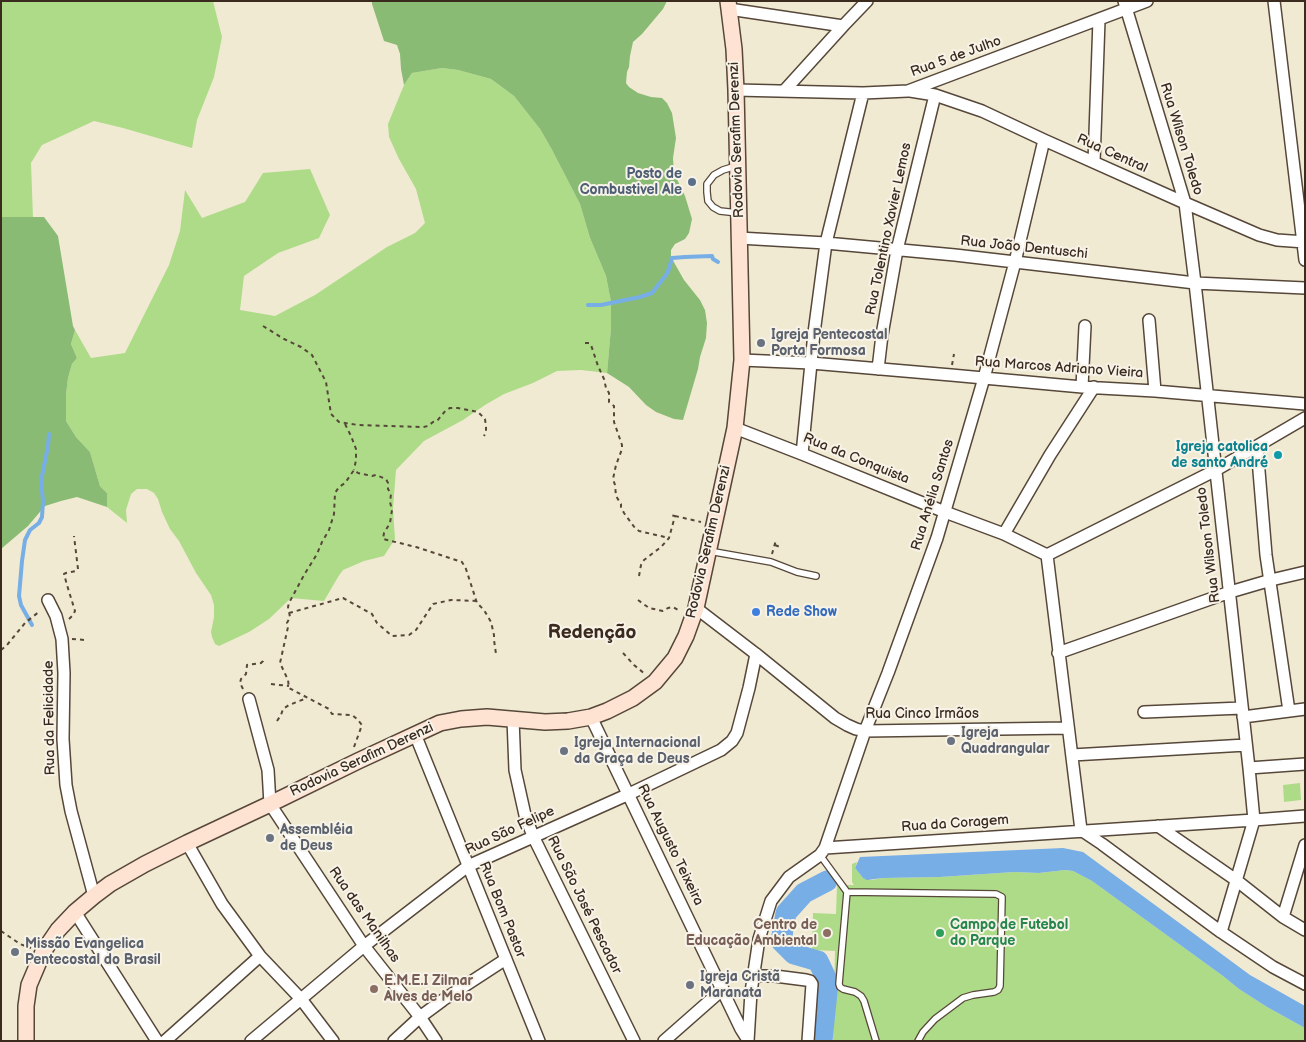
<!DOCTYPE html>
<meta charset="utf-8">
<style>
body{margin:0}
#map{position:relative;width:1306px;height:1042px;overflow:hidden;background:#f1ead3;font-family:"Balsamiq Sans",sans-serif}
canvas{display:block}
.frame{position:absolute;inset:0;border:2px solid #3b2a1e;pointer-events:none}
</style>
<div id="map">
<canvas width="1306" height="1042"></canvas>
<div class="frame"></div>
</div>
<script>
const g = document.querySelector('canvas').getContext('2d');
g.lineJoin = 'round';
function paint(path, color) {
  g.fillStyle = color;
  g.fill(path, 'evenodd');
}
function toPath(rows) {
  const path = new Path2D();
  for (const r of rows) {
    path.moveTo(r[0], r[1]);
    for (let i = 2; i < r.length; i += 2) path.lineTo(r[i], r[i + 1]);
  }
  return path;
}
function trace(path, color, width, dash) {
  g.strokeStyle = color;
  g.lineWidth = width;
  g.lineCap = dash ? 'butt' : 'round';
  g.setLineDash(dash || []);
  g.stroke(path);
}
function label(font, color, halo, rows, align = 'center') {
  g.font = font + ' "Balsamiq Sans",sans-serif';
  g.lineWidth = 4;
  g.setLineDash([]);
  g.textBaseline = 'middle';
  g.strokeStyle = halo;
  g.fillStyle = color;
  for (const [text, x, y, turn = 0] of rows) {
    g.save();
    g.translate(x, y);
    g.rotate((+turn || 0) * Math.PI / 180);
    g.textAlign = isNaN(turn) ? turn : align;
    if (halo) g.strokeText(text, 0, 0);
    g.fillText(text, 0, 0);
    g.restore();
  }
}
paint(toPath([
 [1,1,213,1,222,37,214,77,197,120,192,148,123,128,94,121,42,145,31,163,33,218,1,217],
 [442,68,458,70,491,79,514,96,540,129,551,148,580,204,590,238,606,276,611,302,611,328,607,373,581,370,557,371,533,383,504,394,485,405,463,420,424,441,396,470,393,509,395,539,384,556,364,561,343,570,338,577,324,601,291,598,269,619,249,632,219,646,215,644,212,637,211,632,214,617,214,605,211,595,196,573,179,541,170,529,162,512,158,499,154,493,147,489,137,489,131,494,126,510,127,523,107,507,107,493,100,486,90,452,76,437,66,421,66,395,68,378,72,364,77,358,71,344,75,330,91,358,125,353,169,265,180,231,185,190,202,218,245,202,263,173,310,169,330,215,319,238,278,253,244,276,240,310,275,316,315,295,387,247,415,233,425,223,416,189,399,159,389,137,388,124,404,85,412,73],
 [1300,783,1301,800,1284,802,1283,785],
 [857,862,855,868,863,878,872,880,883,878,940,877,1014,872,1039,873,1065,870,1073,871,1092,881,1121,902,1223,976,1239,989,1267,1007,1305,1028,1305,1041,833,1041,835,951,812,950,813,913,836,914,837,885,854,885,852,882,852,864]
]), '#addb88');
paint(toPath([
 [372,1,667,1,663,9,642,34,633,42,630,56,629,67,627,72,626,83,629,87,638,93,651,97,662,98,667,103,672,113,676,138,673,158,674,173,685,196,692,219,689,233,685,239,675,244,671,250,671,257,684,280,700,300,705,310,707,323,706,338,700,357,698,369,683,420,674,419,656,412,646,405,629,387,607,373,611,328,611,302,606,276,590,238,580,204,551,148,540,129,514,96,491,79,458,70,442,68,412,73,404,85,401,69,400,54,397,45,384,41,372,4],
 [1,217,44,217,58,236,73,326,75,330,71,344,77,358,72,364,68,378,66,395,66,421,76,437,90,452,100,486,107,493,107,507,77,497,61,501,45,506,28,526,1,549]
]), '#8abb74');
paint(toPath([
 [1063,848,1083,852,1250,975,1305,1006,1305,1028,1267,1007,1239,989,1223,976,1121,902,1092,881,1073,871,1065,870,1039,873,1014,872,940,877,883,878,867,880,863,878,855,868,860,857]
]), '#77aee6');
trace(toPath([
 [588,305,601,305,640,297,652,293,666,275,669,269,672,258,685,257,712,256,713,259,718,262],
 [32,625,21,605,19,596,22,561,25,540,30,530,39,523,42,517,43,501,41,481,48,446,49,434]
]), '#77aee6', 4);
trace(toPath([
 [822,1041,828,982,818,961,794,954,781,941,786,913,804,893,827,881]
]), '#77aee6', 21);
const lane = toPath([
 [736,166,723,170,714,175,707,184,707,192,708,201,713,207,720,211,738,213],
 [709,551,771,562,797,572,816,576],
 [820,855,847,892,839,984,840,987,843,989,855,992,861,996,864,1001,876,1041],
 [847,892,996,894,1002,897,1000,986,998,990,994,992,973,995,963,998,935,1019,923,1032,918,1041]
]);
const street = toPath([
 [1124,1,1185,203,1195,283,1249,768,1254,820,1221,932],
 [1274,1,1305,260],
 [729,9,843,26],
 [736,90,863,93,908,91,1147,1],
 [784,91,843,26,867,1],
 [910,91,935,95,982,111,1044,140,1185,203,1259,235,1277,240,1305,242],
 [1094,162,1099,20],
 [739,238,826,243,955,255,1195,283,1305,288],
 [1149,320,1155,391],
 [742,360,811,363,951,375,1082,387,1155,391,1305,404],
 [878,369,882,335,897,250,935,95],
 [1082,387,1085,326],
 [735,428,802,454,945,512,1004,534,1047,555],
 [1257,447,1266,555,1289,711],
 [802,454,814,333,826,243,863,93],
 [1004,534,1050,455,1094,387],
 [1047,555,1216,470,1305,418],
 [1047,555,1081,830],
 [48,600,56,616,62,639,64,673,63,739,66,785,71,811,94,896],
 [696,608,756,654,835,718,847,725,856,729,865,731,1068,728],
 [1058,653,1230,592,1271,580,1305,572],
 [249,699,268,770,270,804,364,946,420,1017,436,1041],
 [1144,712,1242,708],
 [591,717,741,1029,748,1040],
 [1243,717,1305,709],
 [513,719,515,770,525,815,533,836,634,1041],
 [415,734,539,1041],
 [1072,755,1246,745],
 [1249,768,1305,764],
 [1158,826,1236,880,1283,917,1305,930],
 [1081,830,1102,844,1221,932,1273,967,1305,984],
 [187,843,222,904,260,956,301,999,333,1041],
 [825,848,1254,820,1305,816],
 [75,912,157,1041],
 [1283,917,1305,845],
 [753,976,775,976,806,980,810,981,812,984,808,1041],
 [165,1041,260,956],
 [251,1041,364,946,468,866,629,794,721,750,732,741,737,733,749,688,756,654],
 [394,1041,420,1017,443,1000,506,959],
 [664,1041,723,989],
 [748,1041,751,992,759,939,771,901,789,877,820,855,825,848,865,731,888,673,937,538,984,378,1015,262,1044,140]
]);
const secondary = toPath([
 [26,1041,26,1006,29,985,43,952,58,930,75,912,94,896,110,884,145,864,187,843,270,804,358,761,440,723,461,719,487,717,545,722,568,721,591,717,607,711,633,698,655,682,675,658,686,636,696,608,735,428,742,360,736,90,734,49,728,1]
]);
trace(lane, '#564739', 8);
trace(street, '#564739', 14);
trace(secondary, '#564739', 18);
trace(toPath([
 [263,326,284,339,301,347,312,355,326,382,331,414,339,422,358,425,423,427,428,426,433,422,437,421,446,410,450,408,458,408,478,412,485,419,486,427,486,432,484,436],
 [585,343,589,343,591,345,598,366,604,379,606,388,609,393,609,402,614,406,614,422,622,445,622,449,616,465,613,479,615,485,616,496,621,504,621,507,624,513,635,528,639,531,669,538],
 [952,365,954,354],
 [345,424,351,436,356,449,356,460,354,470],
 [675,516,701,522],
 [775,545,780,547],
 [772,554,776,540],
 [639,576,641,565,644,560,661,547,669,538,675,516,669,515],
 [638,600,649,608,663,611,668,608,673,607,680,611],
 [289,613,343,598,372,614,377,623,392,636,409,635,416,630,433,604,451,600,477,601],
 [69,619,73,615,75,611,67,585,64,574,66,573,76,571,78,569,74,536],
 [72,639,85,640],
 [1,650,7,645,25,623,40,611],
 [623,653,634,665,645,674],
 [271,684,289,686],
 [243,689,240,683,241,679,246,674,247,665,261,663,263,661,263,658],
 [277,721,281,715,283,709,289,705,307,698],
 [354,747,362,725,357,719,352,715,332,714,329,709,289,688,288,680,280,663,288,627,287,623,290,617,288,607,289,603,304,575,317,554,322,542,329,530,334,514,335,493,339,487,345,483,354,470,358,473,372,476,376,475,386,479,388,483,388,489,391,494,390,502,392,510,390,523,384,533,383,539,416,547,462,562,466,569,477,603,484,610,491,622,494,635,494,640,496,654],
 [1,931,20,944,31,948]
]), '#564739', 2, [4, 4]);
trace(lane, '#fff', 5.5);
trace(street, '#fff', 11);
trace(secondary, '#fee3d2', 15);
for (const [x, y, r, color] of [
 [692,182,5,"#5c6f8a"],
 [761,343,5,"#6b7280"],
 [1278,455,5,"#0f9aa8"],
 [756,612,5,"#3f7fe0"],
 [951,741,5,"#6b7280"],
 [564,751,5,"#6b7280"],
 [270,838,5,"#6b7280"],
 [827,933,5,"#8d6e63"],
 [940,933,5,"#2e9e5b"],
 [15,952,5,"#6b7280"],
 [690,985,5,"#6b7280"],
 [374,989,5,"#8d6e63"]
]) {
  const dot = new Path2D();
  dot.arc(x, y, r, 0, 2 * Math.PI);
  g.fillStyle = color;
  g.fill(dot);
  trace(dot, '#f7f3e8', 2);
}
label('14px', '#3b2a1e', '#f7f3e8', [
 ["Rua 5 de Julho",956,57,-20],
 ["Rua Wilson Toledo",1181,139,73],
 ["Rodovia Serafim Derenzi",737,140,-92],
 ["Rua Central",1112,154,24],
 ["Rua Tolentino Xavier Lemos",889,229,-78],
 ["Rua João Dentuschi",1024,248,6],
 ["Rua Marcos Adriano Vieira",1059,368,4],
 ["Rua da Conquista",856,459,22],
 ["Rua Anélia Santos",933,495,-73],
 ["Rodovia Serafim Derenzi",709,542,-77],
 ["Rua Wilson Toledo",1209,545,-97],
 ["Rua Cinco Irmãos",922,714],
 ["Rua da Felicidade",50,718,-91],
 ["Rodovia Serafim Derenzi",362,760,-25],
 ["Rua da Coragem",955,824,-4],
 ["Rua São Felipe",510,831,-25],
 ["Rua Augusto Teixeira",670,845,64],
 ["Rua São José Pescador",584,905,64],
 ["Rua Bom Pastor",502,910,68],
 ["Rua das Manilhas",364,915,55]
]);
label('bold 14px', '#4e5e75', '#f7f3e8', [
 ["Posto de",682,174],
 ["Combustivel Ale",682,190]
], 'right');
label('bold 14px', '#5b616d', '#f7f3e8', [
 ["Igreja Pentecostal",771,335],
 ["Porta Formosa",771,351],
 ["Igreja",961,733],
 ["Quadrangular",961,749],
 ["Igreja Internacional",574,743],
 ["da Graça de Deus",574,759],
 ["Assembléia",280,830],
 ["de Deus",280,846],
 ["Missão Evangelica",25,944],
 ["Pentecostal do Brasil",25,960],
 ["Igreja Cristã",700,977],
 ["Maranata",700,993]
], 'left');
label('bold 14px', '#0d838f', '#f7f3e8', [
 ["Igreja catolica",1268,447],
 ["de santo André",1268,463]
], 'right');
label('bold 14px', '#366cbe', '#f7f3e8', [
 ["Rede Show",766,612]
], 'left');
label('bold 14px', '#785e54', '#f7f3e8', [
 ["Centro de",817,925],
 ["Educação Ambiental",817,941],
 ["E.M.E.I Zilmar",384,981,"left"],
 ["Alves de Melo",384,997,"left"]
], 'right');
label('bold 14px', '#27864d', '#f7f3e8', [
 ["Campo de Futebol",950,925],
 ["do Parque",950,941]
], 'left');
label('bold 19px', '#3b2a1e', '#f7f3e8', [
 ["Redenção",592,633]
]);
</script>
